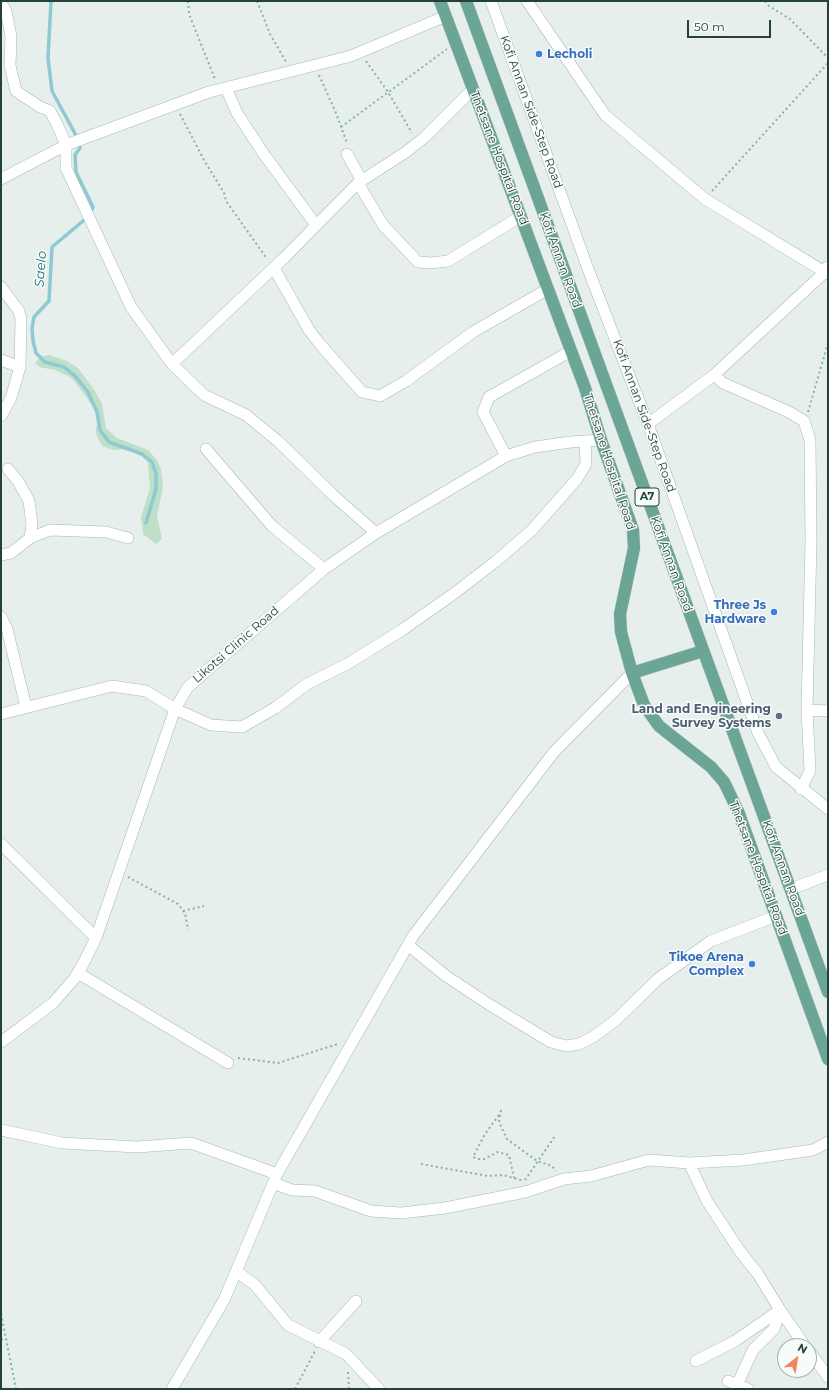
<!DOCTYPE html>
<style>
body{margin:0}
#map{position:relative;width:829px;height:1390px;overflow:hidden;background:#e6efeb;font-family:Montserrat,sans-serif}
canvas{display:block}
.frame{position:absolute;inset:0;border:2px solid #24423a;pointer-events:none}
.north{position:absolute;left:777px;top:1338px;width:40px;height:40px;box-sizing:border-box;background:#f7fbf9;border:1px solid #a3b1ad;border-radius:50%;rotate:30deg;font-size:11px;font-weight:700;line-height:16px;text-align:center;color:#24423a}
.north::after{content:'';display:block;margin:auto;width:14px;height:18px;background:#f4845f;clip-path:polygon(50% 0,100% 100%,50% 72%,0 100%)}
.scale{position:absolute;left:687px;top:20px;width:84px;height:18px;box-sizing:border-box;border:2px solid #24423a;border-top:0;padding-left:5px;font-size:12px;line-height:14px;white-space:nowrap;color:#24423a;-webkit-text-stroke:3px #f7fbf9;paint-order:stroke}
</style>
<div id="map">
<canvas width="829" height="1390"></canvas>
<div class="frame"></div>
<div class="north">N</div>
<div class="scale">50 m</div>
</div>
<script>
const g = document.querySelector('canvas').getContext('2d');
g.lineJoin = 'round';
function paint(path, color) {
  g.fillStyle = color;
  g.fill(path, 'evenodd');
}
function toPath(rows) {
  const path = new Path2D();
  for (const r of rows) {
    path.moveTo(r[0], r[1]);
    for (let i = 2; i < r.length; i += 2) path.lineTo(r[i], r[i + 1]);
  }
  return path;
}
function trace(path, color, width, dash) {
  g.strokeStyle = color;
  g.lineWidth = width;
  g.lineCap = dash ? 'butt' : 'round';
  g.setLineDash(dash || []);
  g.stroke(path);
}
function label(font, color, halo, rows, align = 'center') {
  g.font = font + ' Montserrat,sans-serif';
  g.lineWidth = 3;
  g.setLineDash([]);
  g.textBaseline = 'middle';
  g.strokeStyle = halo;
  g.fillStyle = color;
  for (const [text, x, y, turn = 0] of rows) {
    g.save();
    g.translate(x, y);
    g.rotate((+turn || 0) * Math.PI / 180);
    g.textAlign = isNaN(turn) ? turn : align;
    if (halo) g.strokeText(text, 0, 0);
    g.fillText(text, 0, 0);
    g.restore();
  }
}
paint(toPath([
 [48,355,65,360,78,368,95,391,102,404,106,428,117,438,148,450,157,460,161,469,163,487,157,516,162,539,156,544,143,534,141,517,150,488,148,463,139,453,126,449,114,450,102,446,96,434,96,429,98,420,96,411,76,383,70,377,55,370,39,367,35,363,40,357]
]), '#bfe0c8');
trace(toPath([
 [51,1,48,58,52,91,79,141,80,148,75,155,76,172,93,207,89,216,52,247,49,301,34,317,32,328,33,341,36,353,45,362,64,367,75,376,88,392,97,412,100,430,109,442,142,454,152,462,156,474,156,489,146,523]
]), '#8ec9d4', 3.5);
const minor = toPath([
 [491,1,588,269,648,424,758,733,776,767,828,809],
 [527,1,605,115,705,199,828,274],
 [1,3,6,11,11,36,10,66,16,91,40,107,50,111,57,124,66,145,66,168,131,307,172,364,204,395,246,415,279,442,333,495,376,533],
 [226,88,237,113,263,153,316,225],
 [347,154,362,181],
 [1,179,66,145,209,92,351,56,446,16],
 [358,183,406,152,425,137,473,89],
 [274,268,309,330,319,343,362,392,380,396,406,381,473,332,548,289],
 [1,287,19,311,21,319,20,367],
 [1,360,20,367,11,398,1,416],
 [172,364,284,258,358,183,383,225,418,262,431,263,448,261,521,216],
 [714,375,723,383,789,412,804,421,810,440,811,541,807,710,810,771,801,789],
 [648,424,714,375,825,272,827,267],
 [206,449,272,526,324,569],
 [506,456,483,412,489,397,571,351],
 [30,538,50,530,106,532,128,538],
 [1,555,11,553,30,538,32,525,29,501,18,481,8,469],
 [1,617,7,629,26,707],
 [807,710,828,711],
 [1,714,112,686,146,691,175,709,211,725,242,727,275,708,307,684,349,663,402,630,452,595,495,562,532,530,577,479,586,464,585,441],
 [1,844,96,938],
 [791,889,828,875],
 [408,945,446,976,490,1005,551,1042,566,1046,579,1044,593,1037,616,1020,658,979,711,941,776,916],
 [78,973,228,1063],
 [1,1042,53,1003,74,979,82,966,96,938,175,709,188,687,324,569,376,533,506,456,535,447,571,442,601,440],
 [1,1130,62,1143,137,1147,191,1143,277,1174],
 [689,1163,707,1201,739,1250,758,1274,780,1310,735,1341,696,1361],
 [273,1183,292,1190,315,1191,371,1211,401,1213,445,1208,525,1192,564,1179,591,1176,649,1160,689,1163,743,1160,813,1150,828,1142],
 [236,1271,255,1285,288,1325,346,1354,379,1389],
 [319,1342,356,1301],
 [809,1351,828,1377],
 [728,1381,748,1389],
 [737,1385,753,1350,774,1329,780,1310,805,1346],
 [172,1389,224,1300,277,1174,413,936,554,752,632,673]
]);
const major = toPath([
 [440,1,585,388,601,440,633,530,634,548,620,614,621,632,632,673,644,705,659,726,711,767,724,782,738,811,828,1059],
 [466,1,828,992],
 [632,673,703,651]
]);
trace(minor, '#a8b8b2', 12);
trace(major, '#c2cac8', 13);
trace(toPath([
 [188,1,189,14,215,79],
 [257,1,270,34,286,62],
 [765,1,769,6,790,19,828,58],
 [366,61,388,92,412,133],
 [319,75,336,113,347,143],
 [180,114,204,160,224,193,226,201,267,259],
 [341,127,447,49],
 [712,191,828,63],
 [808,412,828,343],
 [128,877,178,904,185,913,188,930],
 [183,911,204,906],
 [238,1058,278,1063,338,1044],
 [501,1110,499,1122,507,1139,537,1161,552,1166,556,1171],
 [499,1115,485,1134,473,1157,478,1159,484,1159,498,1152,509,1155,514,1178],
 [421,1164,488,1176,503,1175,524,1181],
 [525,1180,555,1136],
 [1,1314,16,1389],
 [1,1339,5,1340],
 [348,1372,349,1389],
 [295,1389,315,1351]
]), '#86b3a5', 2, [2, 3]);
trace(minor, '#fff', 11);
trace(major, '#6aa596', 12);
for (const [x, y, r, color] of [
 [539,54,4,"#3f7fe0"],
 [774,612,4,"#3f7fe0"],
 [779,716,4,"#5c6f8a"],
 [752,964,4,"#3f7fe0"]
]) {
  const dot = new Path2D();
  dot.arc(x, y, r, 0, 2 * Math.PI);
  g.fillStyle = color;
  g.fill(dot);
  trace(dot, '#f7fbf9', 1.5);
}
for (const [x, y, w] of [
 [647,497,24]
]) {
  const box = new Path2D();
  box.roundRect(x - w / 2, y - 9, w, 18, 3);
  g.fillStyle = '#f7fbf9';
  g.fill(box);
  trace(box, '#24423a', 1);
}
label('bold 11px', '#24423a', null, [
 ["A7",647,497]
]);
label('bold 12px', '#366cbe', '#f7fbf9', [
 ["Lecholi",547,54,"left"],
 ["Three Js",766,605],
 ["Hardware",766,619],
 ["Tikoe Arena",744,957],
 ["Complex",744,971]
], 'right');
label('12px', '#24423a', '#f7fbf9', [
 ["Kofi Annan Side-Step Road",531,112,70],
 ["Thetsane Hospital Road",499,158,69],
 ["Kofi Annan Road",560,260,70],
 ["Kofi Annan Side-Step Road",644,416,70],
 ["Thetsane Hospital Road",609,462,72],
 ["Kofi Annan Road",671,564,70],
 ["Likotsi Clinic Road",236,645,-41],
 ["Thetsane Hospital Road",758,868,69],
 ["Kofi Annan Road",783,868,70]
]);
label('bold 12px', '#4e5e75', '#f7fbf9', [
 ["Land and Engineering",771,709],
 ["Survey Systems",771,723]
], 'right');
label('italic 13px', '#1c6f80', '#f7fbf9', [
 ["Saelo",41,269,-86]
]);
</script>
